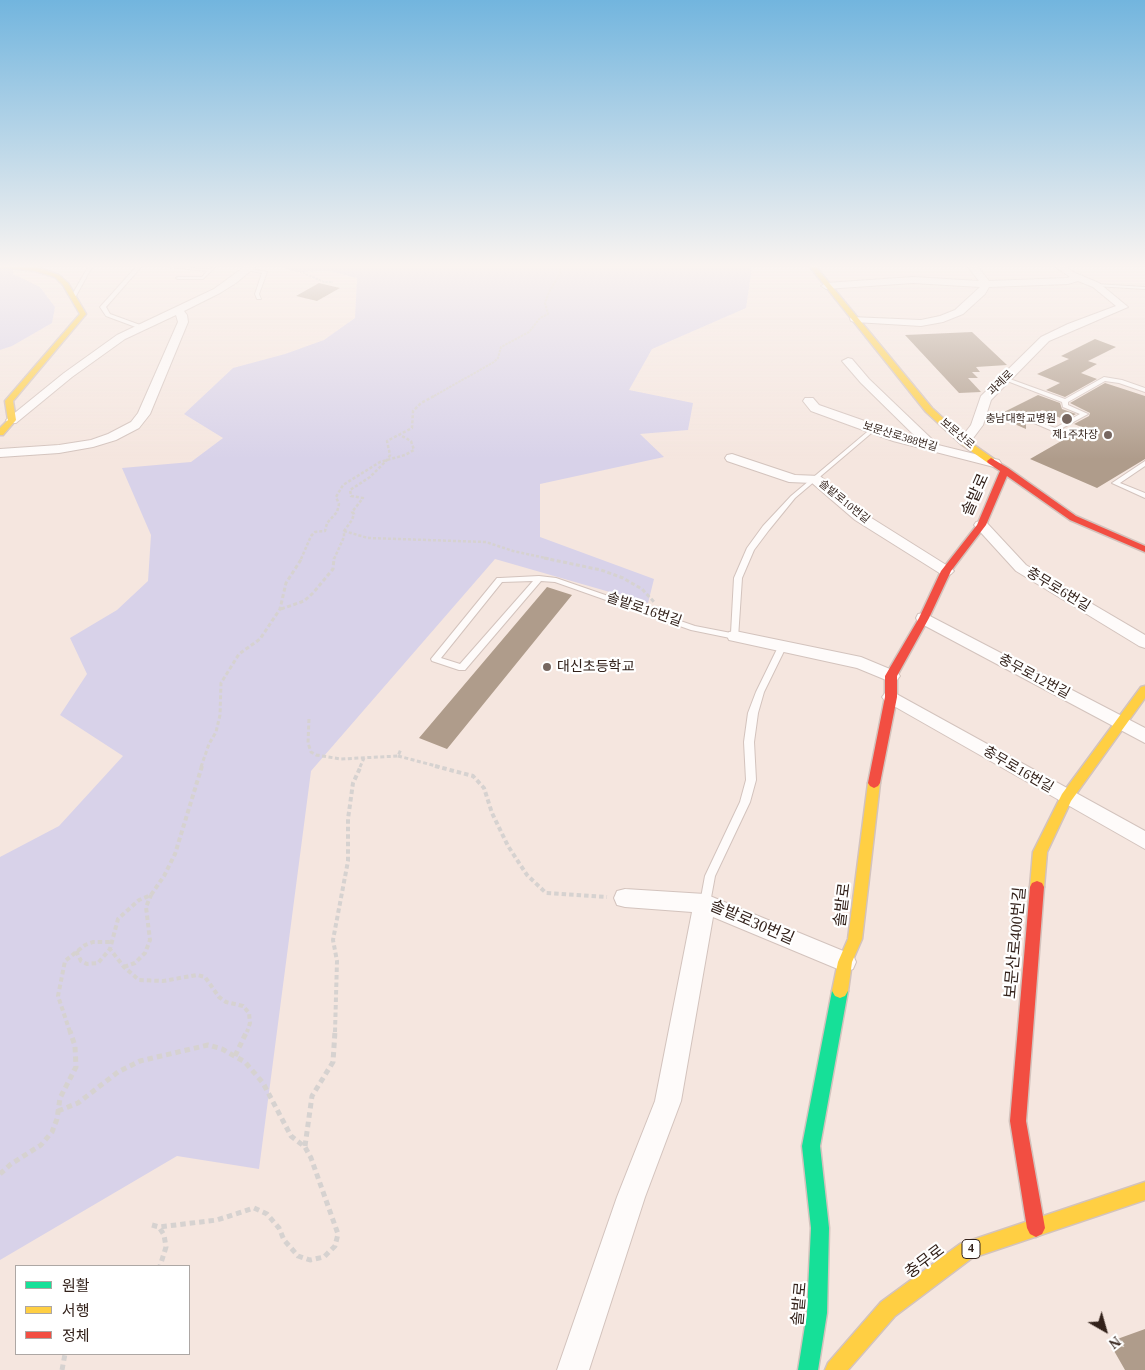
<!DOCTYPE html>
<meta charset="utf-8">
<style>
body{margin:0}
#map{position:relative;width:1145px;height:1370px;overflow:hidden;background:#f5e6df;font-family:"Times New Roman","Noto Sans KR",serif}
canvas{display:block}
.legend{position:absolute;left:15px;top:1265px;width:175px;height:90px;box-sizing:border-box;background:#fff;border:1px solid #ada7a4;margin:0;padding:6px 9px;list-style:none;font-size:15px;color:#33221b}
.legend li{display:flex;align-items:center;gap:10px;height:25px}
.legend b{width:25px;border:1px solid #ada7a4}
.north{position:absolute;left:1080px;top:1305px;width:50px;height:50px;-webkit-text-stroke:4px #fff;paint-order:stroke;rotate:142deg;font-size:14px;font-weight:700;line-height:20px;text-align:center;color:#33221b}
.north::after{content:'';display:block;margin:auto;width:18px;height:22px;background:#33221b;clip-path:polygon(50% 0,100% 100%,50% 72%,0 100%)}
</style>
<div id="map">
<canvas width="1145" height="1370"></canvas>
<ul class="legend">
<li><b style="height:6px;background:#16e098"></b>원활</li>
<li><b style="height:6px;background:#ffcf43"></b>서행</li>
<li><b style="height:6px;background:#f24e42"></b>정체</li>
</ul>
<div class="north">N</div>
</div>
<script>
const g = document.querySelector('canvas').getContext('2d');
g.lineJoin = 'round';
function paint(path, color) {
  g.fillStyle = color;
  g.fill(path, 'evenodd');
}
function toPath(rows) {
  const path = new Path2D();
  for (const r of rows) {
    path.moveTo(r[0], r[1]);
    for (let i = 2; i < r.length; i += 2) path.lineTo(r[i], r[i + 1]);
  }
  return path;
}
function trace(path, color, width, dash) {
  g.strokeStyle = color;
  g.lineWidth = width;
  g.lineCap = dash ? 'butt' : 'round';
  g.setLineDash(dash || []);
  g.stroke(path);
}
function label(font, color, halo, rows, align = 'center') {
  g.font = font + ' "Times New Roman","Noto Sans KR",serif';
  g.lineWidth = 4.5;
  g.setLineDash([]);
  g.textBaseline = 'middle';
  g.strokeStyle = halo;
  g.fillStyle = color;
  for (const [text, x, y, turn = 0] of rows) {
    g.save();
    g.translate(x, y);
    g.rotate((+turn || 0) * Math.PI / 180);
    g.textAlign = isNaN(turn) ? turn : align;
    if (halo) g.strokeText(text, 0, 0);
    g.fillText(text, 0, 0);
    g.restore();
  }
}
paint(toPath([
 [0,267,13,267,13,274,40,287,55,307,52,323,12,346,0,350],
 [282,267,752,267,746,308,652,349,629,390,693,403,688,430,640,434,664,457,540,484,540,537,654,579,648,603,495,559,311,771,259,1169,177,1156,0,1260,0,857,59,826,123,756,60,715,87,674,70,638,117,610,148,581,151,535,122,468,191,462,223,438,184,414,233,368,285,354,324,340,355,318,357,278,329,271,296,272]
]), '#d8d2e9');
paint(toPath([
 [319,283,340,288,317,301,296,296],
 [972,332,1007,365,976,367,980,372,972,372,978,378,968,378,981,392,959,393,905,335],
 [1095,339,1116,347,1088,361,1097,364,1081,373,1097,379,1065,397,1046,390,1060,383,1037,374,1069,359,1061,356],
 [1105,383,1145,396,1145,459,1097,488,1030,459,1084,428,1074,424,1089,416,1090,413,1070,403],
 [1038,395,1060,403,1062,409,1076,414,1065,420,1042,410,1026,419,1026,429,996,416],
 [547,587,572,595,447,749,419,738],
 [1145,1329,1145,1370,1125,1370,1109,1342]
]), '#af9c8b');
const lane = toPath([
 [88,267,92,267,76,296,72,296,72,295,88,267],
 [136,267,141,267,106,307,110,314,143,326,144,327,141,329,106,316,100,307,136,267],
 [169,267,209,269,215,267,203,279,178,279,176,278,178,277,202,277,207,271,169,267],
 [246,268,267,272,259,294,261,299,257,299,255,294,262,273,246,270,246,268],
 [1096,284,1145,287,1145,289,1094,286,1094,284,1096,284],
 [1104,377,1122,380,1145,388,1145,392,1119,383,1105,381,1068,402,1068,405,1088,414,1055,432,1034,423,1037,421,1055,428,1080,414,1063,407,1062,402,1002,379,1007,378,1065,399,1104,377],
 [873,427,876,429,875,430,795,498,769,530,754,550,742,578,738,638,735,639,691,630,555,582,541,581,465,670,459,670,432,661,431,659,497,578,500,578,539,576,556,578,695,626,731,633,734,578,747,548,763,526,791,496,873,427],
 [533,581,460,664,441,658,502,582,533,581],
 [1145,461,1145,466,1120,483,1145,493,1145,498,1112,483,1145,461],
 [782,644,786,647,764,692,758,713,754,742,756,780,750,802,715,876,710,903,709,906,705,908,701,906,700,903,705,876,740,802,746,780,744,742,748,713,756,692,778,647,782,644]
]);
const street = toPath([
 [244,267,255,267,236,283,220,293,184,311,187,315,188,322,150,414,139,428,116,440,93,447,59,453,0,457,0,449,59,445,91,440,108,434,131,422,138,413,178,322,176,315,125,339,72,377,16,423,8,423,6,420,64,373,117,335,214,289,244,267],
 [968,267,978,267,989,281,1067,278,1070,277,1056,267,1067,267,1073,272,1099,283,1128,307,1049,341,991,400,983,425,968,445,964,446,958,442,971,425,981,396,1041,337,1068,324,1116,306,1093,287,1078,281,1068,284,989,287,985,294,963,314,943,322,921,326,855,322,851,321,850,319,851,317,921,320,940,316,955,310,980,287,913,283,826,289,821,286,826,283,913,277,979,281,968,267],
 [848,358,852,359,869,379,938,445,999,460,1001,463,999,466,994,467,893,441,811,411,803,401,805,398,813,398,819,405,919,440,861,383,842,361,848,358],
 [732,454,795,475,820,476,865,514,951,568,954,571,951,574,946,576,941,574,855,520,812,483,789,482,727,461,725,458,727,455,732,454],
 [981,521,986,522,1026,565,1145,635,1145,648,1139,646,1016,571,974,525,976,522,981,521],
 [924,613,1145,728,1145,743,918,622,916,618,918,614,924,613],
 [735,631,861,657,897,672,900,676,897,680,891,682,857,668,729,640,727,636,729,632,735,631],
 [891,691,1145,831,1145,849,885,701,882,697,885,693,891,691],
 [625,889,705,894,853,955,856,962,853,969,845,972,713,917,681,1101,645,1197,589,1370,557,1370,617,1197,655,1101,692,912,625,907,617,905,614,898,617,891,625,889]
]);
const fast = toPath([
 [840,984,845,986,848,991,820,1146,829,1228,827,1313,818,1370,798,1370,807,1313,811,1228,802,1146,832,991,835,986,840,984]
]);
const slow = toPath([
 [1,267,36,267,59,275,68,283,86,314,13,401,16,420,3,435,0,435,0,428,8,420,5,401,80,314,63,285,55,277,35,271,1,267],
 [810,267,816,267,932,408,967,440,994,459,994,463,988,463,961,444,926,412,810,267],
 [1145,686,1145,698,1071,801,1047,852,1044,887,1042,891,1037,893,1032,891,1030,887,1033,852,1062,794,1141,687,1145,686],
 [874,778,878,780,880,783,862,939,852,962,848,991,845,996,840,998,835,996,832,991,838,962,848,939,868,783,870,780,874,778],
 [1145,1182,1145,1200,972,1258,895,1316,848,1370,825,1370,828,1363,881,1302,960,1244,1145,1182]
]);
const jam = toPath([
 [991,458,1008,468,1076,516,1145,546,1145,552,1070,520,1007,476,986,525,951,571,929,618,897,676,897,697,880,783,878,786,874,788,870,786,868,783,885,697,885,676,919,618,941,571,977,525,1000,471,988,463,987,461,991,458],
 [1037,881,1042,883,1044,887,1026,1121,1045,1228,1042,1234,1036,1237,1030,1234,1027,1228,1010,1121,1030,887,1032,883,1037,881]
]);
trace(lane, '#d3c3bd', 2);
trace(street, '#d3c3bd', 2);
trace(fast, '#d3c3bd', 3);
trace(slow, '#d3c3bd', 3);
trace(jam, '#d3c3bd', 3);
trace(toPath([
 [290,267,324,282,333,282],
 [302,271,316,267],
 [434,396,494,362,498,358,501,347,529,332,540,318,548,314,545,303,549,292,560,274,560,267]
]), '#d6d2d0', 2, [2.5, 1]);
trace(toPath([
 [344,531,368,538,486,542,513,551,550,559],
 [301,559,311,536,315,532,325,531,327,523,337,512,339,504,336,497,343,485,380,462,405,455,414,450,411,441,400,435],
 [334,559,344,537,344,531,352,520,354,514,352,512,363,498,351,496,350,490,370,477,388,459,390,455,387,441,412,428,413,411,421,403,436,395]
]), '#d6d2d0', 2.5, [3, 2]);
trace(toPath([
 [544,558,601,570,623,578,642,589,654,602],
 [281,609,304,601,313,593,333,569,334,558],
 [309,719,308,743,311,752,316,755,341,759,398,756,401,749],
 [398,756,440,767],
 [201,767,209,744,216,732,220,715,221,683,239,654,260,639,280,609,286,583,302,558],
 [360,767,364,758]
]), '#d6d2d0', 3, [4, 2.5]);
trace(toPath([
 [202,766,175,854,164,876,151,895,139,900,118,919,110,949,124,967,139,980,163,981,197,975,205,977,219,997,226,1002,243,1006,249,1013,250,1023,247,1032],
 [435,766,473,776,484,788,492,813,508,846,527,875,546,893,607,897],
 [76,951,81,961,87,964,98,963,110,949],
 [124,967,135,963,145,953,150,940,146,907,151,895],
 [70,1032,58,996,65,961,85,945,93,942,110,942],
 [335,1032,337,961,333,940,348,861,348,819,353,783,361,766]
]), '#d6d2d0', 4, [4.5, 3]);
trace(toPath([
 [235,1056,247,1031],
 [58,1111,78,1103,118,1072,140,1061,208,1045,222,1049,245,1062,263,1083,291,1136,305,1147,311,1158,338,1234,335,1246,324,1257,310,1260,298,1256,284,1240,279,1228,267,1214,254,1208,217,1220,159,1227],
 [305,1146,312,1096,333,1062,335,1031],
 [0,1174,11,1164,41,1145,52,1132,57,1119,60,1098,76,1067,75,1046,70,1031],
 [152,1225,159,1227,164,1235,166,1247,160,1266],
 [62,1370,65,1354]
]), '#d6d2d0', 5, [5.5, 4]);
paint(lane, '#fefbfa');
paint(street, '#fefbfa');
paint(fast, '#16e098');
paint(slow, '#ffcf43');
paint(jam, '#f24e42');
const sky = g.createLinearGradient(0, 0, 0, 459);
sky.addColorStop(0, '#72b5de');
sky.addColorStop(0.58, '#faf4f1');
sky.addColorStop(1, '#faf4f100');
g.fillStyle = sky;
g.fillRect(0, 0, 1145, 459);
for (const [x, y, r, color] of [
 [1067,419,6,"#776760"],
 [1108,435,5,"#776760"],
 [547,667,5,"#776760"]
]) {
  const dot = new Path2D();
  dot.arc(x, y, r, 0, 2 * Math.PI);
  g.fillStyle = color;
  g.fill(dot);
  trace(dot, '#fff', 2);
}
label('11px', '#33221b', '#fff', [
 ["과례로",1001,383,-45],
 ["보문산로",957,434,40],
 ["보문산로388번길",900,437,17],
 ["솔밭로10번길",844,502,39]
]);
label('11px', '#33221b', '#fff', [
 ["충남대학교병원",1056,419],
 ["제1주차장",1098,435]
], 'right');
for (const [x, y, w] of [
 [971,1249,18]
]) {
  const box = new Path2D();
  box.roundRect(x - w / 2, y - 9.5, w, 19, 4);
  g.fillStyle = '#fff';
  g.fill(box);
  trace(box, '#33221b', 1);
}
label('bold 12px', '#33221b', null, [
 ["4",971,1249]
]);
label('14px', '#33221b', '#fff', [
 ["충무로6번길",1058,590,31],
 ["솔밭로16번길",644,610,19],
 ["충무로12번길",1034,677,28],
 ["충무로16번길",1018,770,30]
]);
label('14px', '#33221b', '#fff', [
 ["대신초등학교",557,667]
], 'left');
label('16px', '#33221b', '#fff', [
 ["솔밭로",976,495,-66],
 ["솔밭로",843,905,-83],
 ["솔밭로30번길",752,923,23],
 ["보문산로400번길",1016,943,-85],
 ["충무로",925,1262,-37],
 ["솔밭로",800,1304,-85]
]);
</script>
